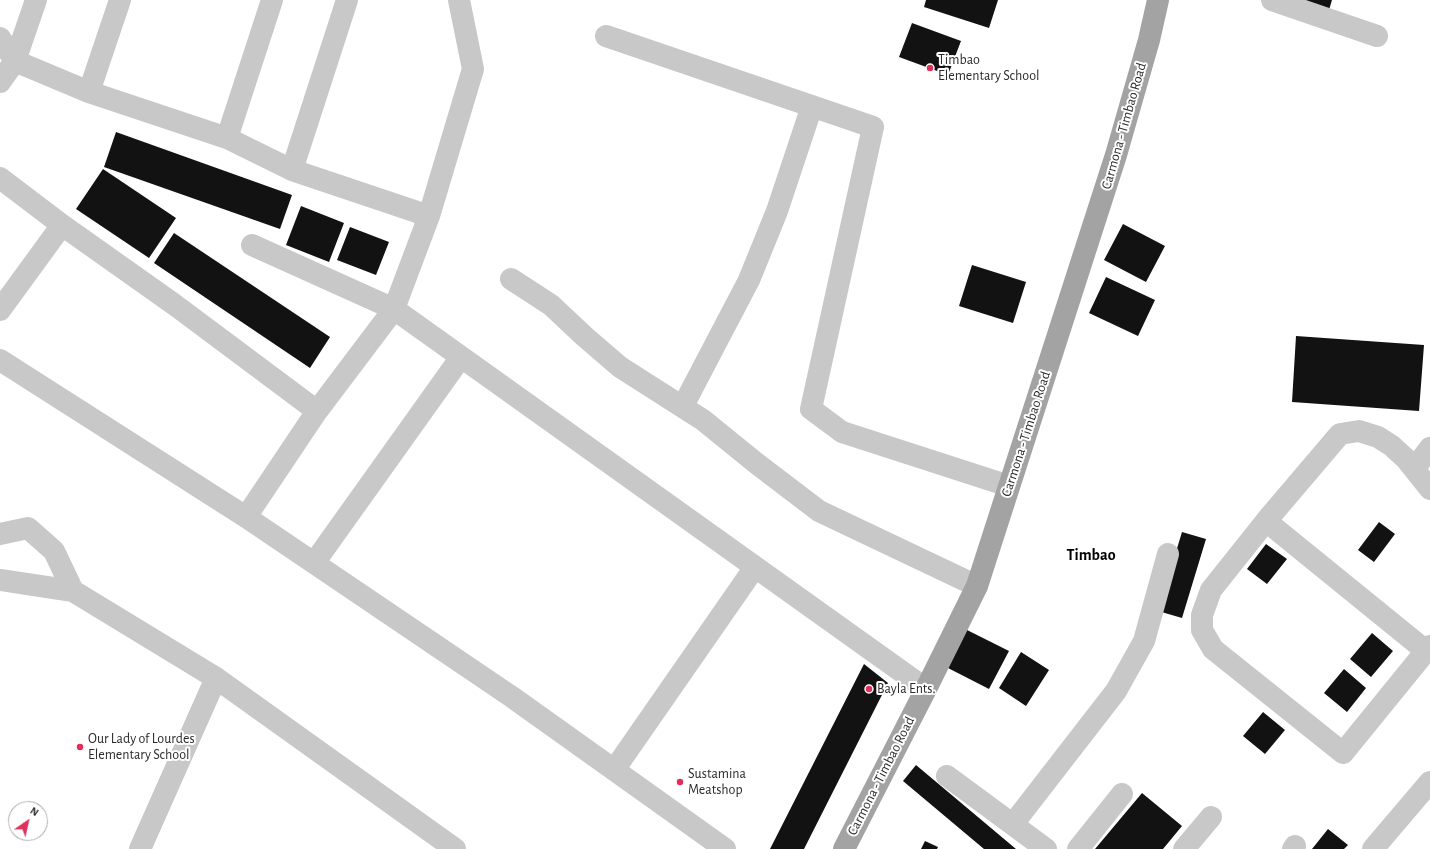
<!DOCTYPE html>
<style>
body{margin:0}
#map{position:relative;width:1430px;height:849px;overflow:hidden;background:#fff;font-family:"Alegreya Sans",sans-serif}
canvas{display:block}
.north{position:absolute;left:8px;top:801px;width:40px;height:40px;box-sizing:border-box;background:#fff;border:1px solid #aaa;border-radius:50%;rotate:34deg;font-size:11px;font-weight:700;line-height:16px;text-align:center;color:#2b2b2b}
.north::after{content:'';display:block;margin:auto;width:14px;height:18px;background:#de325a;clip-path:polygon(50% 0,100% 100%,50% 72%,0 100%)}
</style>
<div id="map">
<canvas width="1430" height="849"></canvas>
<div class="north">N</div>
</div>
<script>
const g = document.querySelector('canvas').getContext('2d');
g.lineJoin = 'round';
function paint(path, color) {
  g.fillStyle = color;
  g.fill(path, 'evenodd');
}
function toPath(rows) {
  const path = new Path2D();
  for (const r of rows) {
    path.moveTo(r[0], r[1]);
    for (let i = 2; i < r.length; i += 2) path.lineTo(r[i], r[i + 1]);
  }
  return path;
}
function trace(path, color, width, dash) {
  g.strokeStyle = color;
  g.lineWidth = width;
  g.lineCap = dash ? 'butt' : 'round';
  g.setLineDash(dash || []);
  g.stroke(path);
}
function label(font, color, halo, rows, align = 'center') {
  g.font = font + ' "Alegreya Sans",sans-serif';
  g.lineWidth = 4;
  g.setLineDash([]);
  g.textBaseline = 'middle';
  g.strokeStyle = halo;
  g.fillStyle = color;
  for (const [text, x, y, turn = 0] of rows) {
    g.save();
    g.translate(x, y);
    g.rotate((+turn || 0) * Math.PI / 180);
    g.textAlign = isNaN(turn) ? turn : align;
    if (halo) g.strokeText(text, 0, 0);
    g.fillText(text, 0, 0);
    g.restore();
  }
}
paint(toPath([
 [926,0,998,0,989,28,924,7],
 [1300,0,1332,0,1329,10],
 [912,23,961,41,948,75,899,57],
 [116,132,292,195,280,229,104,167],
 [103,169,176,218,149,258,76,209],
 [301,206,344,223,329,262,286,245],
 [1123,224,1165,246,1146,282,1104,260],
 [350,227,389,242,376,275,337,260],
 [174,233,330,337,310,368,154,263],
 [972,265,1026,282,1013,323,959,306],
 [1106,277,1155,300,1138,336,1089,313],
 [1296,336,1424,345,1419,411,1292,402],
 [1379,522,1395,534,1374,562,1358,550],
 [1182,532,1206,539,1182,618,1158,611],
 [1266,544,1287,559,1267,584,1247,569],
 [967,630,1009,651,989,689,948,668],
 [1372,633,1393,651,1371,677,1350,659],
 [1021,652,1049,670,1026,706,999,688],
 [864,664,888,683,804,849,770,849],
 [1344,669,1366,688,1347,712,1324,693],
 [1263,712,1285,730,1265,754,1243,736],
 [916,765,1016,849,984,849,903,781],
 [1142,793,1182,826,1163,849,1095,849],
 [1328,829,1348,845,1344,849,1312,849],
 [925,841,938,847,937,849,921,849]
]), '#121212');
trace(toPath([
 [1272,0,1377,36],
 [606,36,873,127,811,409,842,432,1009,486],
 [0,38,15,61,89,92,227,138,292,170,429,216],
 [0,82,15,61,36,0],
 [89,92,120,0],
 [227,138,272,0],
 [292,170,347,0],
 [0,178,62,225,175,305,317,411],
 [252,245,394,309,926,689],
 [511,279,551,305,584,336,620,367,703,420,756,463,819,511,977,586],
 [0,310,62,225],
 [0,360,246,517,314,563,512,697,725,849],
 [683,406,749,280,777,211,812,106],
 [1414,469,1430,448],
 [1430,489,1406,459,1392,446,1378,437,1359,431,1340,434,1266,521,1211,590,1202,615,1202,630,1213,649,1343,753,1430,646],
 [246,517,317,411,394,309,429,216,473,69,459,0],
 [1266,521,1426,651],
 [0,534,28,528,54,551,73,591],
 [314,563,461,357],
 [0,580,73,591,216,678,455,849],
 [614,770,755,567],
 [947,776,1046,849],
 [1013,824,1116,691,1144,641,1168,554],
 [140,849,216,678],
 [1078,849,1122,794],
 [1184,849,1211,817],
 [1293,849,1295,846],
 [1373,849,1430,782]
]), '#c8c8c8', 22);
trace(toPath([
 [844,849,926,689,977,586,1116,155,1149,40,1158,0]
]), '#a3a3a3', 22);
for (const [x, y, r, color] of [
 [930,68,4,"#de325a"],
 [869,689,4,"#de325a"],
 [80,747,4,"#de325a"],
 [680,782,4,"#de325a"]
]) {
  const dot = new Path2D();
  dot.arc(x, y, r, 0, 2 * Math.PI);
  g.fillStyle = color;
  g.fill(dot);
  trace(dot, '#fff', 1.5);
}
label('14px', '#2b2b2b', '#fff', [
 ["Timbao",938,60],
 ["Elementary School",938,76],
 ["Bayla Ents.",877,689],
 ["Our Lady of Lourdes",88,739],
 ["Elementary School",88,755],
 ["Sustamina",688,774],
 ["Meatshop",688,790]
], 'left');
label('14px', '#2b2b2b', '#fff', [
 ["Carmona - Timbao Road",1124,126,-74],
 ["Carmona - Timbao Road",1026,434,-72],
 ["Carmona - Timbao Road",881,776,-63]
]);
label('bold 16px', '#000', '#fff', [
 ["Timbao",1091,555]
]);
</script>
